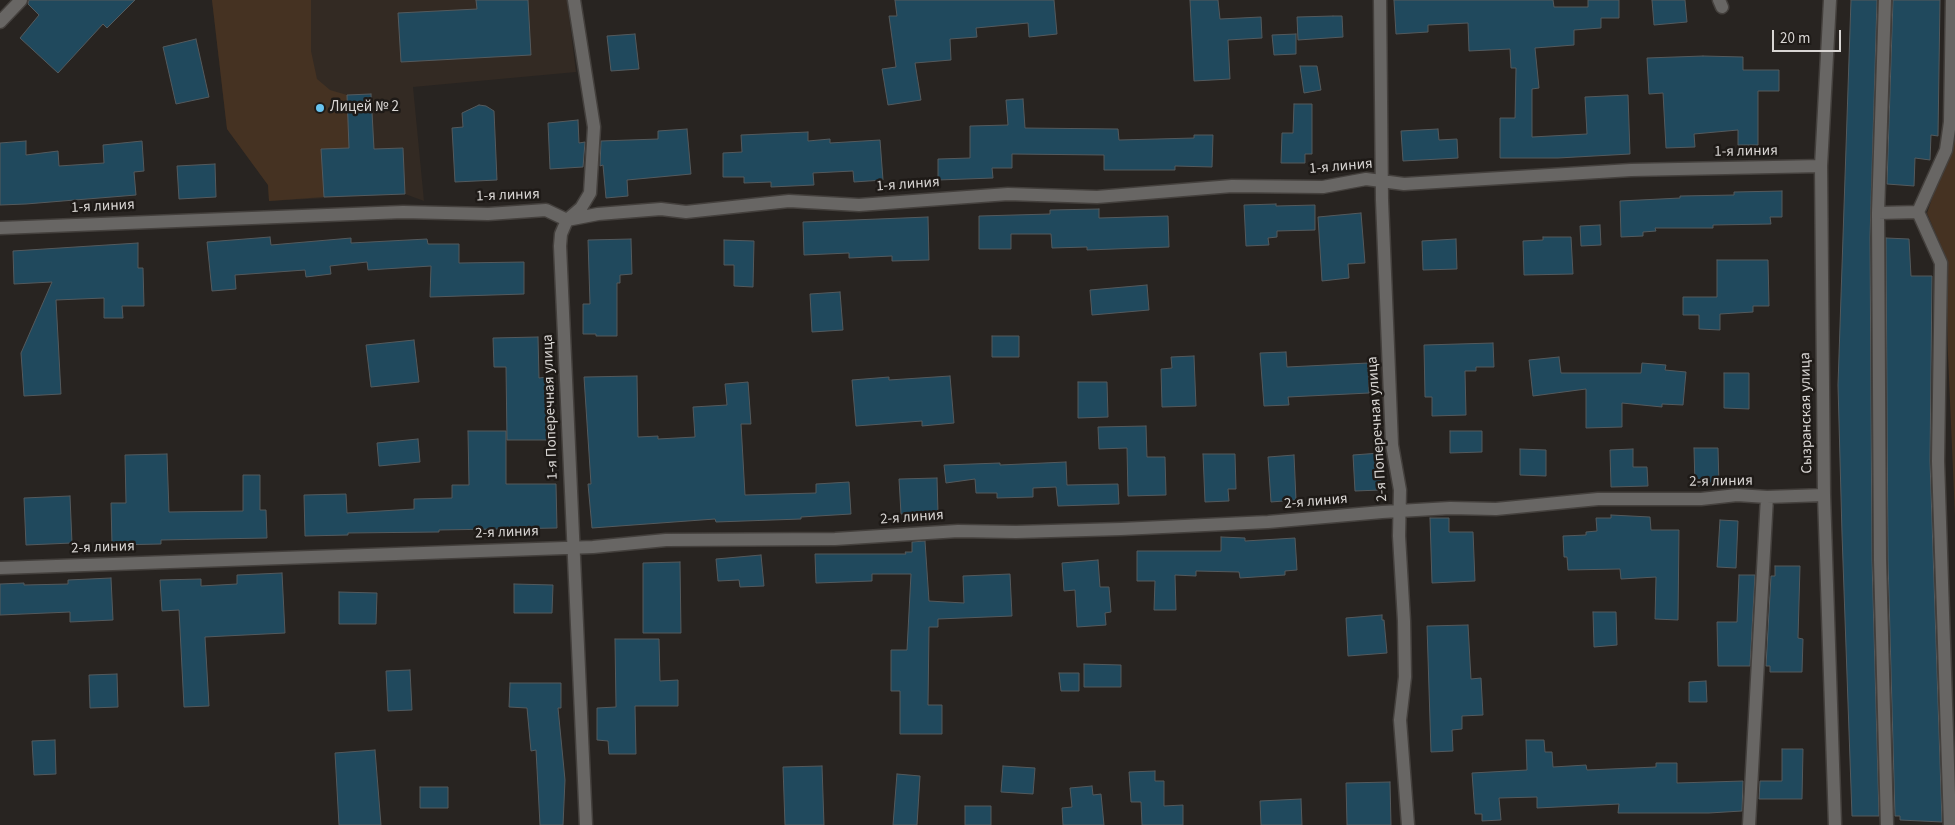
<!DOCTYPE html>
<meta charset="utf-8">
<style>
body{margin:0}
#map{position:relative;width:1955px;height:825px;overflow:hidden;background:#282421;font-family:"Source Sans 3",sans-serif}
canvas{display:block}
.scale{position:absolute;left:1772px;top:30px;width:69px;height:22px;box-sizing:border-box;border:2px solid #d8d5d3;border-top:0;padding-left:6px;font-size:15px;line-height:18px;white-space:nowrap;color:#d8d5d3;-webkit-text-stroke:4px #1e1a17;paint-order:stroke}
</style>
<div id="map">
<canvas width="1955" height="825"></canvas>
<div class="scale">20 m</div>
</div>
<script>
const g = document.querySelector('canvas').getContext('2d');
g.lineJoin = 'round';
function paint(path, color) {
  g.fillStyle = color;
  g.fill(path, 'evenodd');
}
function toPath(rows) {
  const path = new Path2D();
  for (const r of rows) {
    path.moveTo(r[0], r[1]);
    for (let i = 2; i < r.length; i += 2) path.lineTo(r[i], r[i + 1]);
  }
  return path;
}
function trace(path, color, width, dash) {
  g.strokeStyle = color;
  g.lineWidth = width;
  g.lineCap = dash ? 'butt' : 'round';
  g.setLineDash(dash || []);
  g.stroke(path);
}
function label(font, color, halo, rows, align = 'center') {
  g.font = font + ' "Source Sans 3",sans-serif';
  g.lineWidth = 5;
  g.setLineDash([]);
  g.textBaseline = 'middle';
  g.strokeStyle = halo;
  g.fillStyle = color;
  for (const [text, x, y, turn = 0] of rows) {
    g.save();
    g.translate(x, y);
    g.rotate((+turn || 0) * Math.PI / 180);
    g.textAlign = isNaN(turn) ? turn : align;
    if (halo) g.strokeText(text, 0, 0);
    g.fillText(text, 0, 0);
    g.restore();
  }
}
paint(toPath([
 [212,0,567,0,576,72,413,87,424,201,405,194,269,201,268,185,227,129]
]), '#332a23');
paint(toPath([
 [212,0,311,0,311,51,317,79,330,90,347,95,349,148,322,149,324,197,269,201,268,185,227,129],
 [1955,132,1955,517,1948,355,1946,258,1927,213]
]), '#453222');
const building = toPath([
 [29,0,135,0,107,28,103,24,58,73,20,38,39,15,28,4,29,0],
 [476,0,528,0,531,55,401,62,398,13,477,9,476,0],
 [895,0,1054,0,1057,34,1029,37,1028,23,976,28,977,37,950,39,951,60,915,63,921,100,888,105,882,69,896,67,889,16,897,16,895,0],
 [1190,0,1218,0,1220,19,1261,17,1262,38,1228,40,1230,79,1194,81,1190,0],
 [1394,0,1553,0,1554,7,1588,7,1588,0,1619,0,1619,18,1601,18,1601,28,1574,30,1574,45,1535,48,1539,88,1532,89,1532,137,1587,134,1585,97,1628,95,1630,154,1558,158,1500,158,1500,118,1515,118,1516,68,1511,68,1510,49,1469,51,1468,23,1428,25,1428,32,1396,34,1394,0],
 [1652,0,1685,0,1687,22,1654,25,1652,0],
 [1851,0,1877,0,1870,237,1872,560,1879,816,1852,816,1842,534,1838,385,1851,0],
 [1893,0,1940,0,1938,136,1931,135,1930,160,1915,158,1914,186,1887,184,1893,0],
 [1333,16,1342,16,1343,37,1298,40,1297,17,1333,16],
 [635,34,639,69,611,71,607,36,635,34],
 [1296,34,1296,54,1274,55,1272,35,1296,34],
 [196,39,209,97,176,104,163,47,196,39],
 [1703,56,1743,57,1743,70,1779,70,1779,91,1758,91,1758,145,1738,145,1738,130,1694,134,1695,147,1666,148,1663,93,1649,94,1647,58,1703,56],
 [1300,66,1317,66,1321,90,1304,93,1300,66],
 [371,94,374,149,403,148,405,194,324,197,321,149,349,148,347,95,371,94],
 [1023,99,1025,128,1118,129,1119,140,1194,138,1194,135,1213,135,1212,167,1175,166,1175,170,1104,170,1104,155,1012,154,1012,168,992,168,993,178,938,180,938,159,970,158,970,126,1008,125,1006,100,1023,99],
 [1294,104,1312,104,1312,154,1305,154,1305,163,1281,163,1282,133,1293,133,1294,104],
 [479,105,486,106,494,111,497,180,455,182,452,128,463,127,462,113,479,105],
 [578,120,579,143,585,142,583,167,550,169,548,123,578,120],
 [687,129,691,174,627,180,628,196,606,198,603,165,600,166,601,141,658,139,658,131,687,129],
 [1438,129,1439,140,1457,139,1458,158,1403,161,1401,131,1438,129],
 [808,132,808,141,830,139,830,143,880,140,883,180,854,182,853,171,813,173,814,185,771,187,771,182,744,183,744,177,723,177,723,153,742,152,741,135,808,132],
 [26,141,26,155,58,151,59,166,104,163,103,145,142,141,144,171,134,172,136,195,26,204,0,205,0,143,26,141],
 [215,164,216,197,179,199,177,166,215,164],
 [1782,191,1782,217,1770,217,1771,224,1713,225,1713,228,1655,228,1656,231,1643,232,1643,236,1621,237,1620,201,1680,198,1680,196,1734,195,1734,192,1782,191],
 [1276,204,1276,206,1315,205,1315,230,1277,231,1277,237,1268,238,1269,245,1246,246,1244,205,1276,204],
 [1099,209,1099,218,1168,216,1169,247,1087,250,1087,247,1052,248,1051,234,1011,234,1011,249,979,249,979,216,1050,214,1050,210,1099,209],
 [1361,213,1365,263,1348,264,1349,278,1322,281,1318,217,1361,213],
 [928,217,929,260,892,261,892,256,849,258,849,253,804,255,803,222,928,217],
 [1600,225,1601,245,1581,246,1580,226,1600,225],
 [270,237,271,245,351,238,351,243,427,239,428,244,459,244,459,263,524,262,524,294,430,297,431,266,368,270,367,262,330,266,331,274,306,277,305,270,235,275,236,289,212,291,207,242,270,237],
 [1543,237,1571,237,1573,274,1524,275,1523,241,1543,240,1543,237],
 [1886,238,1909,239,1911,276,1932,276,1930,461,1942,822,1900,820,1900,816,1895,816,1888,560,1886,238],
 [631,239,632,274,620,275,620,283,617,283,617,336,596,336,596,334,583,334,583,304,590,304,588,240,631,239],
 [1456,239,1457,269,1423,270,1422,241,1456,239],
 [724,240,754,241,753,287,734,286,734,265,724,265,724,240],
 [138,243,138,268,143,268,144,306,122,306,123,318,104,318,104,298,56,300,61,394,24,396,21,353,52,282,14,284,13,251,138,243],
 [1717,260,1768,260,1769,306,1753,306,1753,312,1720,314,1720,330,1699,329,1699,315,1683,315,1683,297,1717,297,1717,260],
 [1147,285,1149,310,1092,315,1090,290,1147,285],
 [840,292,843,330,812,332,810,294,840,292],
 [992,336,1019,336,1019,357,992,357,992,336],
 [538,337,539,378,548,377,550,440,507,440,506,367,494,367,493,338,538,337],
 [414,340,419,382,371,387,366,345,414,340],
 [1493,343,1494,367,1476,367,1476,371,1465,371,1466,415,1432,416,1432,397,1425,397,1424,345,1493,343],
 [1286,352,1287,367,1368,363,1369,393,1288,397,1289,405,1264,406,1260,353,1286,352],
 [1194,356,1196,406,1162,407,1161,369,1172,368,1171,357,1194,356],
 [1559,357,1561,373,1641,373,1642,363,1666,365,1665,370,1686,372,1683,405,1662,404,1662,407,1622,403,1622,427,1586,428,1586,389,1533,396,1529,360,1559,357],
 [1724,373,1749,373,1749,409,1724,408,1724,373],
 [637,376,638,437,658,436,658,439,695,437,693,407,727,405,725,384,748,382,751,424,741,424,745,495,816,493,816,484,849,482,851,514,801,517,801,519,716,522,715,519,592,528,588,484,591,484,584,377,637,376],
 [950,376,954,423,922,426,922,421,856,426,852,380,889,377,889,380,950,376],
 [1078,382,1107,382,1108,417,1078,418,1078,382],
 [1146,426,1147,457,1165,457,1166,495,1128,496,1127,448,1099,449,1098,427,1146,426],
 [468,431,506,431,506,484,556,484,557,528,439,530,439,532,348,533,348,535,305,536,304,495,346,494,347,513,414,509,414,499,452,498,452,485,469,485,468,431],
 [1450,431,1482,431,1482,452,1450,453,1450,431],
 [418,439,420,462,379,466,377,443,418,439],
 [1694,448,1718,448,1719,486,1695,486,1694,448],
 [1520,449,1546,450,1546,476,1520,475,1520,449],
 [1633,449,1633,467,1647,467,1648,486,1611,487,1610,450,1633,449],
 [1380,453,1381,490,1355,491,1353,455,1380,453],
 [167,454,169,512,243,511,243,475,260,475,260,510,266,510,267,538,161,540,161,544,112,545,111,503,126,503,125,455,167,454],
 [1203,454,1235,454,1236,489,1228,489,1229,501,1205,502,1203,454],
 [1294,455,1296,500,1271,502,1268,457,1294,455],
 [1066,462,1067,485,1118,484,1119,504,1058,506,1056,487,1033,488,1033,497,997,498,997,493,976,493,975,479,946,483,944,465,1000,463,1000,465,1066,462],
 [937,478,938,512,901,514,899,479,937,478],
 [70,496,72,543,26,545,24,498,70,496],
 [1611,515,1650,517,1651,530,1679,530,1678,620,1655,619,1656,577,1621,579,1620,569,1568,570,1567,557,1564,557,1563,536,1586,535,1586,532,1597,531,1596,518,1611,518,1611,515],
 [1430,518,1449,518,1449,532,1473,532,1475,581,1432,583,1430,518],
 [1720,520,1738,521,1736,568,1717,567,1720,520],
 [1221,537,1245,538,1245,541,1295,538,1297,570,1285,571,1285,575,1240,578,1239,572,1196,571,1196,576,1175,575,1176,610,1154,610,1155,581,1137,581,1137,551,1221,551,1221,537],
 [925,541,929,601,964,603,963,576,1010,574,1012,616,938,619,938,627,929,627,928,705,942,705,942,734,900,734,900,691,891,691,891,650,907,650,911,574,872,574,872,581,816,583,815,554,906,554,905,552,912,552,912,542,925,541],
 [761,555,764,586,740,587,739,580,718,581,716,559,761,555],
 [1098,560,1100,587,1109,587,1111,612,1105,613,1106,625,1077,627,1075,590,1064,591,1062,563,1098,560],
 [680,562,681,633,643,633,643,563,680,562],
 [1775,566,1800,566,1798,638,1803,639,1802,672,1770,672,1770,666,1766,666,1771,576,1775,576,1775,566],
 [282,573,285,633,205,637,209,706,184,707,179,610,162,611,160,580,201,579,201,586,237,584,237,575,282,573],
 [1739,575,1755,575,1750,666,1718,666,1717,622,1737,622,1739,575],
 [111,578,113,620,70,622,70,612,0,615,0,584,24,583,24,585,68,584,68,580,111,578],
 [514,584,553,585,552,613,514,613,514,584],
 [339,592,377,593,376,624,339,624,339,592],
 [1593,612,1616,612,1617,645,1594,647,1593,612],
 [1382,615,1382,620,1384,620,1387,653,1348,656,1346,618,1382,615],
 [1468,625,1471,679,1481,678,1483,715,1462,716,1462,729,1452,730,1453,751,1431,752,1427,626,1468,625],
 [615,639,659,639,660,681,678,680,678,706,635,706,636,754,609,754,608,741,597,740,597,708,616,707,615,639],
 [1084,664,1121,665,1121,687,1084,687,1084,664],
 [410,670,412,710,388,711,386,671,410,670],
 [1059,673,1079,673,1079,691,1061,691,1059,673],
 [117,674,118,707,90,708,89,675,117,674],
 [1706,681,1707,702,1689,702,1689,682,1706,681],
 [510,683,561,683,561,708,558,708,565,780,563,825,540,825,536,750,531,751,527,708,509,707,510,683],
 [55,740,56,774,34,775,32,741,55,740],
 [1526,740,1544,740,1545,752,1552,752,1553,767,1586,765,1587,770,1656,767,1656,763,1677,763,1677,783,1743,781,1742,811,1709,813,1618,813,1619,804,1537,808,1537,797,1499,798,1501,820,1482,821,1482,814,1475,814,1472,773,1527,770,1526,740],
 [1782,749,1803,749,1802,799,1759,799,1760,781,1782,781,1782,749],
 [375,750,381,825,339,825,335,753,375,750],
 [822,766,824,825,785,825,783,767,822,766],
 [1003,766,1035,768,1033,794,1001,792,1003,766],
 [1155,771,1155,781,1164,781,1164,806,1183,805,1183,825,1142,825,1141,802,1131,802,1129,772,1155,771],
 [897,774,920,776,917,825,893,825,897,774],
 [1390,782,1391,825,1347,825,1346,783,1390,782],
 [1092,786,1093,795,1101,794,1104,825,1063,825,1062,808,1072,807,1070,788,1092,786],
 [420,787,448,787,448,808,420,808,420,787],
 [1301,799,1302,825,1261,825,1260,801,1301,799],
 [965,806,991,806,991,825,965,825,965,806]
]);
paint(building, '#20495d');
trace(building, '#545a5d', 1);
const minor = toPath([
 [574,0,594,127,590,193,581,208,567,220,561,234,560,246,586,825],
 [1380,0,1382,200,1392,445,1400,490,1399,536,1404,621,1405,677,1400,720,1408,825],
 [1719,0,1722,7],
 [1830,0,1821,166,1824,495,1835,825],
 [0,22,21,0],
 [1918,212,1946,150,1950,122,1952,0],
 [1878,213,1885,0],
 [0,228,403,212,488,214,546,210,567,220,598,214,661,209,686,212,789,201,859,205,1008,194,1097,197,1232,186,1323,187,1366,179,1404,184,1631,170,1821,166],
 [0,568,593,547,666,540,835,539,958,531,1016,532,1121,529,1268,522,1382,512,1450,508,1496,509,1598,499,1701,499,1737,495,1767,497,1824,495],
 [1749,825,1767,497],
 [1887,825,1880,560,1878,213,1918,212,1941,263,1938,461,1950,825]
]);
trace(minor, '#44403d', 15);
trace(minor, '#686664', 12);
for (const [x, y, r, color] of [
 [320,108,5,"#68c4f0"]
]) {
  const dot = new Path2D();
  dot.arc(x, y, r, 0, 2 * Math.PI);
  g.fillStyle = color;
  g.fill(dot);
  trace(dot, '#1e1a17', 2);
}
label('15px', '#d8d5d3', '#1e1a17', [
 ["Лицей № 2",330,108]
], 'left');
label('15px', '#d8d5d3', '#1e1a17', [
 ["1-я линия",1746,152,-1],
 ["1-я линия",1341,167,-5],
 ["1-я линия",908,185,-4],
 ["1-я линия",508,196,-2],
 ["1-я линия",103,207,-3],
 ["1-я Поперечная улица",551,407,-92],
 ["Сызранская улица",1807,413,-91],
 ["2-я Поперечная улица",1378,429,-94],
 ["2-я линия",1721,482,-1],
 ["2-я линия",1316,502,-5],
 ["2-я линия",912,518,-4],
 ["2-я линия",507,533,-2],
 ["2-я линия",103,548,-2]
]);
</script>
